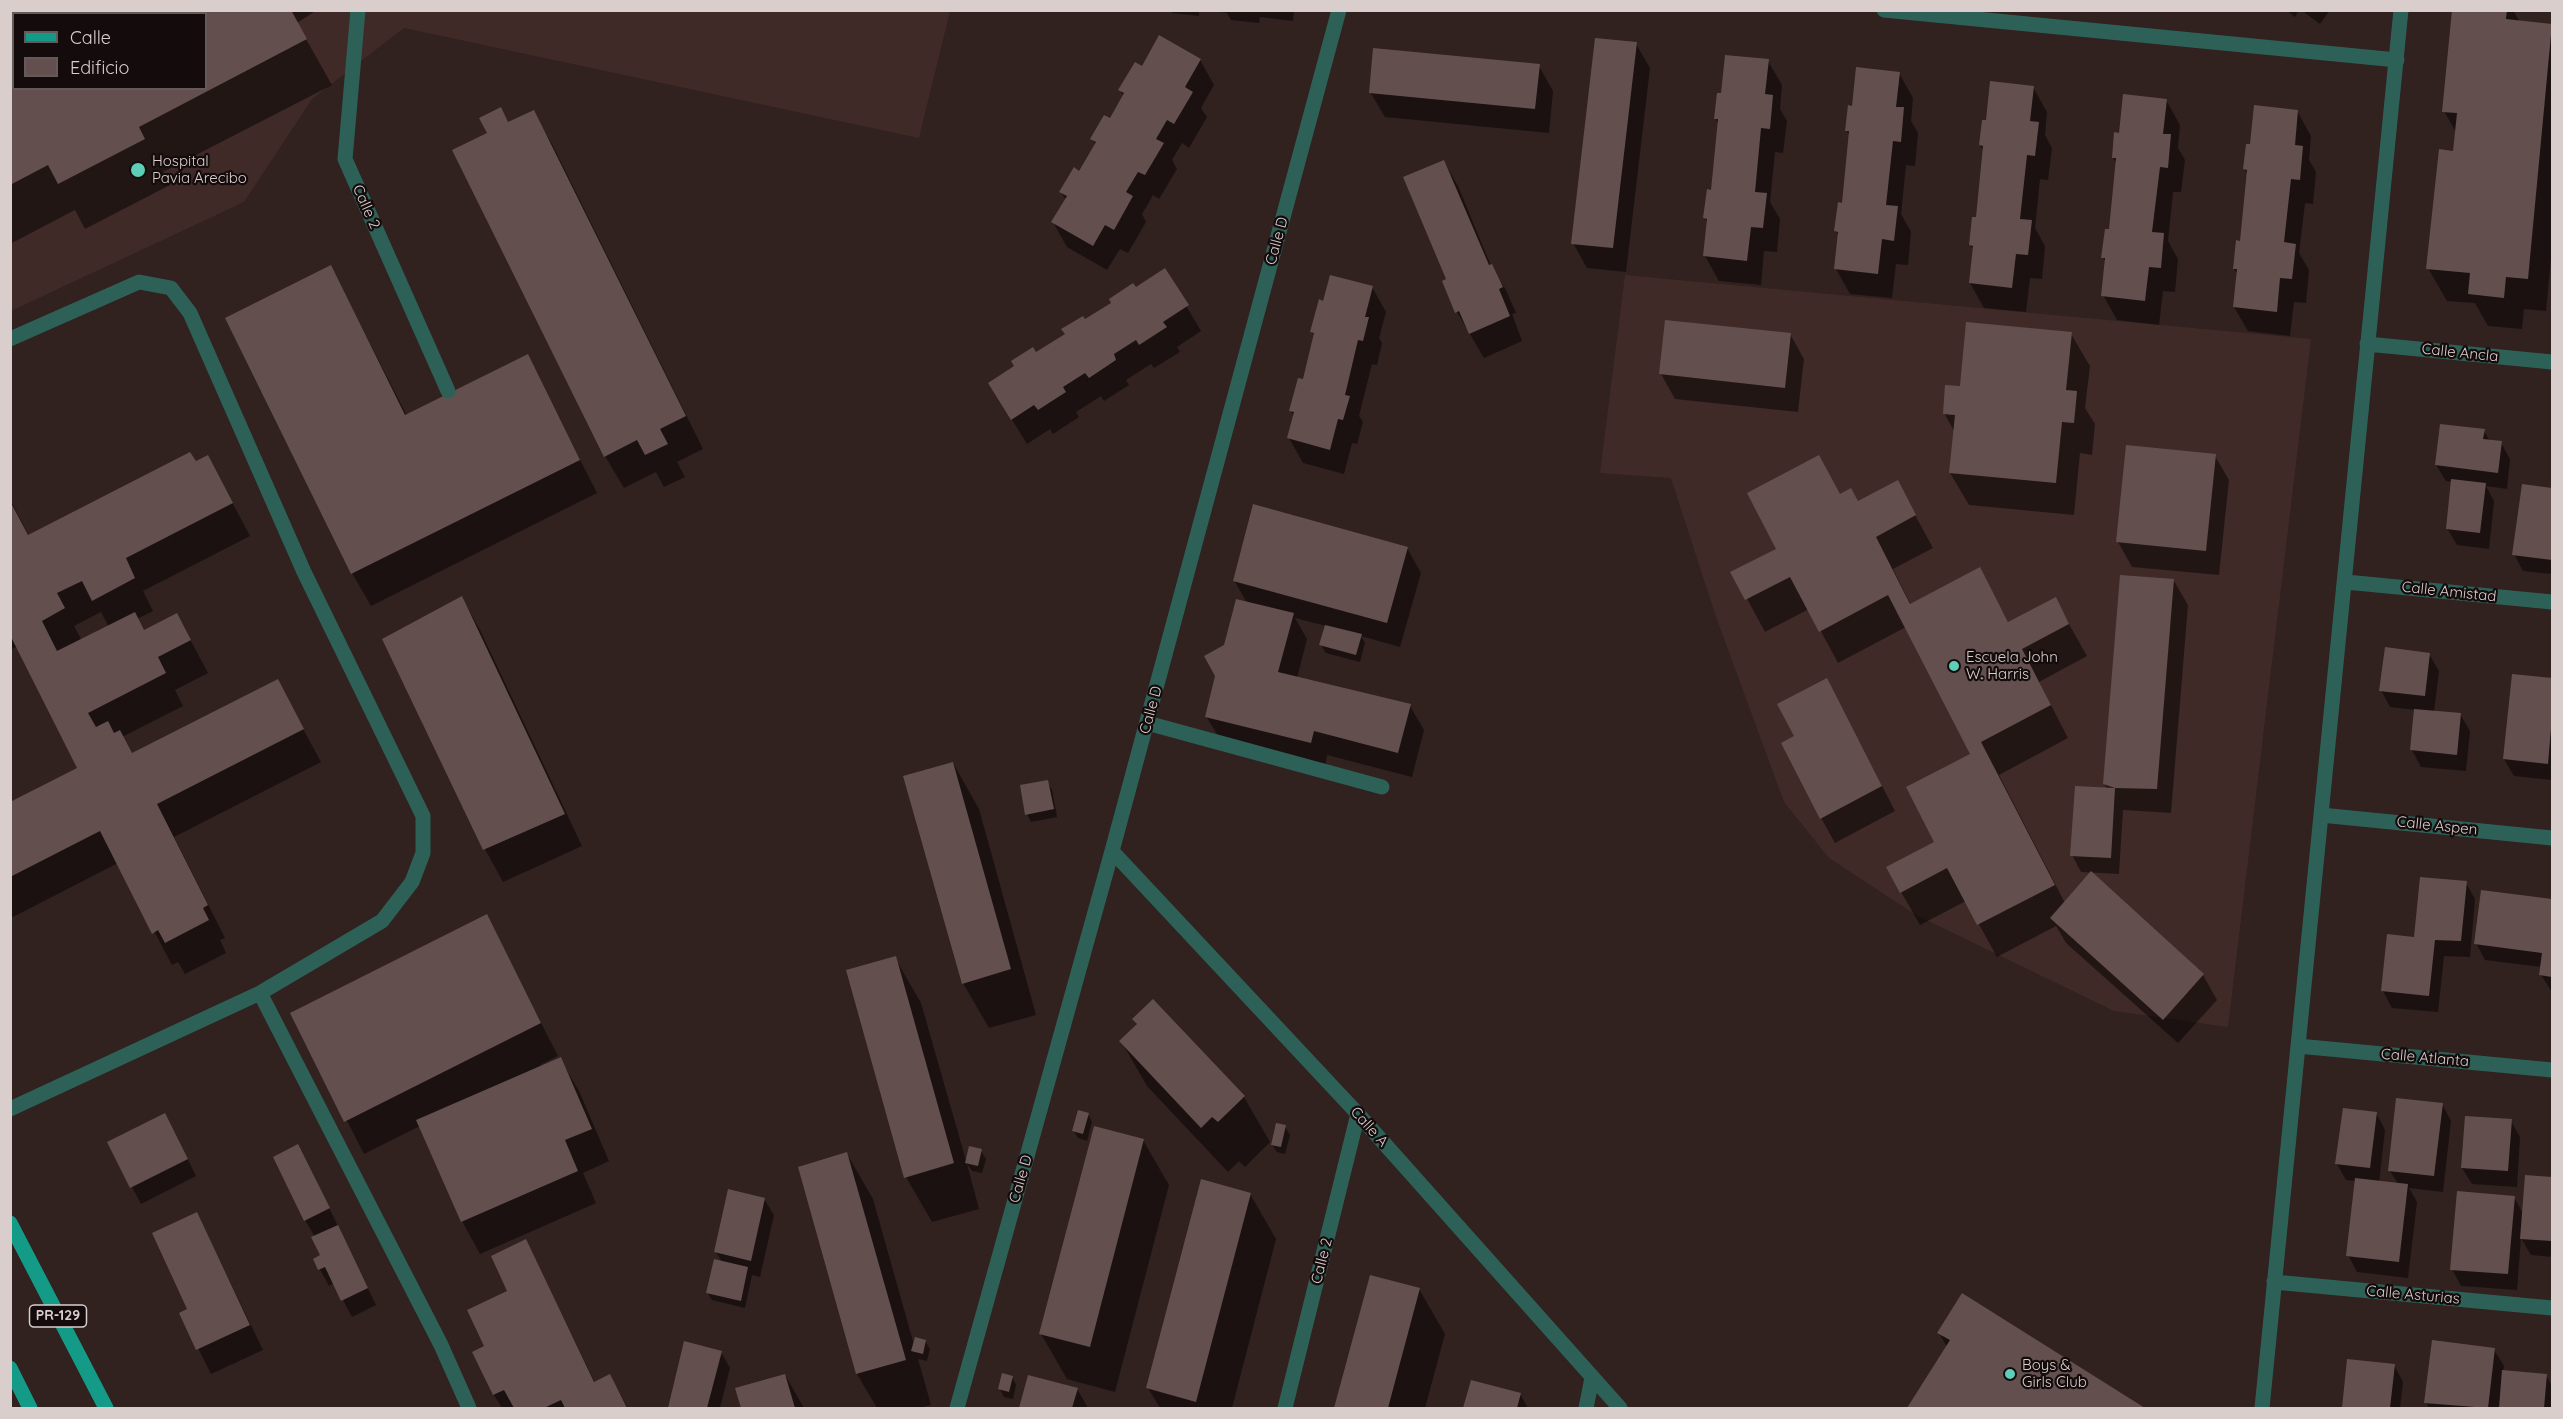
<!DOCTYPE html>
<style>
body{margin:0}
#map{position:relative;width:2563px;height:1419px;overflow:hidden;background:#31211f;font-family:Quicksand,sans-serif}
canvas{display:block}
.frame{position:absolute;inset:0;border:12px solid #dacecd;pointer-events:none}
.legend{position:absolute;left:12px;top:12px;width:195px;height:78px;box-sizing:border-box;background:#140c0c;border:2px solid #635a59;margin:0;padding:8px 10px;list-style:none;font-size:18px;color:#dacecd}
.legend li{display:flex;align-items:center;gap:12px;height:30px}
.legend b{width:30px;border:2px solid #635a59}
</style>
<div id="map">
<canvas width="2563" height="1419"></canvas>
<div class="frame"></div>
<ul class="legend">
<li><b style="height:8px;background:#149b87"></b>Calle</li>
<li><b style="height:16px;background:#63504e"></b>Edificio</li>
</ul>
</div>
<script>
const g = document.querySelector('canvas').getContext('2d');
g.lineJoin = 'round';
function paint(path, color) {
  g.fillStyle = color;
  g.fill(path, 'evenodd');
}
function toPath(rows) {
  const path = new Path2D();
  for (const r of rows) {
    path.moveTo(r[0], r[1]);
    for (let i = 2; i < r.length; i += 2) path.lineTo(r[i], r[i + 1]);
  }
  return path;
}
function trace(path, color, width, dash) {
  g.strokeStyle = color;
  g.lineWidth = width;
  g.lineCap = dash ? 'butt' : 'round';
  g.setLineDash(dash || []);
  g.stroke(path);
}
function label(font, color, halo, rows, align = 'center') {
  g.font = font + ' Quicksand,sans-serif';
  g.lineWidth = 4.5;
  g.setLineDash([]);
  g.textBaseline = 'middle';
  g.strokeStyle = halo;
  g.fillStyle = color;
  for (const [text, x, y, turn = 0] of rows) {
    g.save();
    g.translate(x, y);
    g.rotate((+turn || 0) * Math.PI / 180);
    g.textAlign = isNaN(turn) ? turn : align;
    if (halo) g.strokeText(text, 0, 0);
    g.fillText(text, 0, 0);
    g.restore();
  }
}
paint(toPath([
 [10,11,950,11,919,138,404,28,312,99,244,202,11,311],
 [14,14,206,14,206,88,14,88],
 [1625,275,2311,339,2228,1027,2114,1011,1916,915,1829,858,1784,802,1715,614,1671,478,1600,473]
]), '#402a27');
paint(toPath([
 [10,10,317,10,297,23,332,85,163,172,170,185,85,229,75,210,10,244],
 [14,14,206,14,206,88,14,88],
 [1171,10,1199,10,1199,16,1172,13],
 [1207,10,1294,10,1293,21,1260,17,1259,23,1231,20,1227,13],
 [2286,10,2299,10,2295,17],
 [2301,10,2330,10,2320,24],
 [2454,10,2513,10,2520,22,2552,25,2552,247,2546,311,2524,309,2522,329,2488,326,2475,303,2447,301,2428,268,2455,153,2457,134,2444,111],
 [1636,44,1650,68,1626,272,1587,268,1573,243],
 [1200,60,1214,85,1201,108,1207,117,1189,148,1182,143,1172,160,1177,169,1159,199,1153,195,1142,214,1146,222,1128,253,1120,249,1107,270,1067,247,1053,222,1066,200,1061,192,1080,173,1096,145,1092,139,1110,120,1124,97,1120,90,1142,68],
 [1768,61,1782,85,1780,109,1787,121,1783,153,1775,152,1770,202,1780,219,1777,252,1764,251,1761,285,1719,281,1705,256,1708,224,1705,218,1712,191,1719,125,1715,118,1722,95],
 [1539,66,1553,91,1549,133,1385,117,1370,92],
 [1899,73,1913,98,1911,121,1918,133,1915,166,1906,165,1901,214,1911,232,1908,265,1896,264,1892,298,1850,294,1836,269,1839,237,1836,231,1843,204,1850,137,1847,131,1854,108],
 [2033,87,2047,112,2045,135,2052,148,2048,180,2040,179,2035,228,2045,246,2042,279,2030,278,2026,312,1984,308,1970,283,1974,250,1970,245,1977,219,1984,152,1980,145,1987,122],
 [2166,100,2180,125,2178,148,2185,160,2181,192,2173,192,2168,241,2178,259,2175,292,2163,291,2159,325,2117,320,2103,295,2106,263,2103,257,2110,231,2117,164,2113,158,2120,134],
 [2297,111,2311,136,2309,160,2316,172,2313,204,2305,203,2299,253,2309,270,2306,303,2294,302,2290,336,2248,331,2234,307,2238,275,2234,269,2241,242,2248,175,2244,168,2252,146],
 [533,112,552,144,703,449,677,462,685,477,664,487,656,472,624,488,605,456,509,123],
 [1444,162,1458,186,1491,266,1506,290,1516,313,1512,314,1522,341,1484,358,1457,312,1448,280],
 [331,267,407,416,527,356,597,493,371,606,352,573,227,319],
 [1165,270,1201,331,1177,347,1180,352,1154,368,1151,364,1126,380,1129,385,1104,401,1101,396,1076,412,1079,417,1053,434,1050,429,1027,444,990,384],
 [1372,287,1386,312,1379,338,1382,343,1377,365,1372,364,1359,416,1363,422,1357,444,1352,443,1344,474,1303,463,1289,438,1294,417,1291,411,1304,381,1315,337,1312,332,1324,303],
 [1790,334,1804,359,1798,412,1675,399,1661,374],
 [2071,334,2090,366,2085,408,2095,424,2092,455,2080,453,2074,515,1969,505,1950,473,1954,431,1944,413,1961,387],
 [2484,431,2490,441,2501,443,2510,459,2507,489,2486,486,2494,501,2489,549,2457,545,2447,528,2453,482,2446,481,2436,465],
 [2215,456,2229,480,2219,575,2132,567,2118,542],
 [208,457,250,536,143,591,153,611,137,619,144,632,177,615,208,673,175,690,183,706,122,737,133,755,277,681,321,762,174,837,225,938,220,940,226,953,185,974,178,962,172,965,118,863,13,917,10,912,10,803,79,768,18,646,10,650,10,499,29,536],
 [101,612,109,627,82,641,74,626],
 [1897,482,1933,548,1893,569,1911,605,1979,569,2009,623,2055,599,2087,656,2039,682,2068,738,1999,775,2065,903,2203,975,2217,1000,2178,1043,2066,943,2056,926,1997,957,1966,901,1920,925,1901,892,1936,842,1972,755,1906,627,1838,663,1809,609,1765,632,1733,573,1778,549,1841,496,1857,502],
 [2523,485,2552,489,2552,574,2523,571,2514,554],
 [1407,548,1421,573,1400,647,1361,636,1365,643,1360,662,1326,653,1321,645,1326,626,1295,618,1307,639,1297,678,1410,706,1424,730,1412,777,1327,755,1325,767,1221,741,1206,716,1225,646,1247,603,1234,580],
 [2174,581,2188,605,2171,813,2123,810,2119,874,2081,872,2072,855,2107,789,2104,784],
 [462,598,480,630,582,846,503,882,485,849,384,639],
 [2429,654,2439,671,2434,712,2460,714,2470,731,2466,771,2421,767,2412,750,2416,710,2390,707,2381,690],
 [2513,676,2552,680,2552,780,2514,776,2504,759],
 [1840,704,1895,811,1835,843,1821,818,1796,737],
 [953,763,979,809,1036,1015,989,1028,963,983],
 [1047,782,1052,790,1057,817,1031,822,1027,814],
 [2466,883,2475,899,2470,957,2444,956,2438,1012,2392,1008,2383,991,2415,939],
 [2483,891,2552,901,2552,992,2541,975,2542,967,2485,960,2476,943],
 [486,916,558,1056,540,1065,541,1067,560,1059,579,1091,609,1161,583,1173,596,1203,480,1254,462,1221,420,1126,364,1154,292,1013],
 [895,958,921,1003,967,1164,970,1148,981,1151,986,1159,982,1173,972,1171,967,1164,979,1209,932,1222,906,1177],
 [1134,1019,1244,1097,1270,1142,1245,1167,1239,1161,1228,1172,1147,1086,1121,1041,1137,1025],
 [2442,1104,2451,1121,2443,1192,2409,1188,2417,1202,2408,1278,2357,1272,2348,1255,2356,1181,2346,1180,2337,1164,2376,1113,2385,1130,2379,1183,2398,1184,2390,1171],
 [1088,1114,1092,1122,1087,1141,1078,1138,1073,1130],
 [2511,1121,2520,1137,2517,1187,2472,1184,2462,1168],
 [1285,1127,1290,1135,1285,1154,1277,1152,1272,1145],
 [174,1131,196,1176,141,1204,109,1143],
 [1143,1140,1169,1185,1115,1392,1067,1379,1041,1334],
 [847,1154,873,1199,914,1345,925,1341,930,1349,927,1361,918,1359,931,1405,919,1408,877,1408,857,1374,800,1168],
 [307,1162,376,1305,352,1317,334,1283,329,1286,315,1260,321,1256,315,1237,305,1220],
 [2527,1177,2552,1179,2552,1257,2531,1255,2521,1238,2517,1290,2461,1286,2452,1269,2514,1197,2523,1214],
 [1250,1194,1276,1239,1232,1408,1160,1408,1148,1388],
 [764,1199,774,1215,760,1277,752,1275,745,1308,712,1300,707,1292,722,1262,716,1252],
 [197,1214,263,1350,211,1374,181,1314,189,1310],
 [526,1241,595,1383,610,1376,628,1408,502,1408,494,1395,486,1347,509,1292],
 [1371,1276,1419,1289,1445,1334,1425,1408,1336,1408],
 [1963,1295,2143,1408,1909,1408,1947,1347,1939,1333],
 [686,1343,721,1352,730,1368,720,1408,669,1408],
 [2494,1350,2504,1366,2503,1372,2546,1375,2552,1387,2552,1408,2429,1408,2426,1402],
 [2349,1360,2394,1365,2403,1382,2400,1408,2343,1408],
 [785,1375,804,1408,743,1408,737,1389],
 [1012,1377,1016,1385,1013,1399,1004,1397,1000,1389],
 [1029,1377,1077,1389,1088,1408,1020,1408],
 [1472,1381,1520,1394,1528,1408,1465,1408]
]), '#0007');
paint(toPath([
 [10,10,291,10,307,39,139,127,145,139,58,184,48,165,10,185],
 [14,14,206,14,206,88,14,88],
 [2452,10,2507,10,2506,19,2552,24,2528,279,2506,277,2504,298,2468,294,2470,273,2426,269,2439,149,2453,151,2457,113,2442,112],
 [1159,35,1201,59,1185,87,1193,92,1174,124,1167,120,1156,139,1164,143,1145,175,1138,172,1126,192,1133,196,1114,230,1105,225,1093,246,1051,222,1067,196,1059,192,1074,167,1079,171,1096,142,1090,139,1104,115,1110,118,1124,93,1118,90,1135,62,1142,66],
 [1595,38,1637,42,1613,248,1571,244],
 [1373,48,1540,64,1535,109,1369,93],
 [1725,55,1769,59,1765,94,1773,95,1770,129,1761,128,1755,192,1767,193,1763,228,1751,227,1747,261,1703,256,1707,219,1703,218,1707,189,1711,190,1718,119,1714,119,1717,93,1721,93],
 [1856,67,1900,72,1896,107,1904,107,1901,142,1893,141,1886,205,1898,206,1894,241,1882,239,1878,274,1834,269,1838,232,1834,231,1838,202,1842,203,1849,131,1845,131,1848,105,1852,106],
 [1990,81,2034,86,2030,121,2039,122,2035,156,2027,155,2020,219,2032,220,2028,255,2016,254,2012,288,1969,283,1973,246,1969,245,1972,217,1976,217,1983,146,1979,145,1982,120,1986,120],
 [2123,94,2167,99,2163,134,2171,134,2168,168,2160,167,2152,232,2164,233,2161,268,2149,267,2145,301,2101,296,2105,258,2101,258,2105,229,2109,229,2116,158,2112,158,2114,132,2119,133],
 [2254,105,2298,110,2295,145,2303,146,2300,180,2291,179,2284,242,2296,244,2292,279,2280,278,2277,312,2233,307,2237,269,2233,269,2236,240,2240,241,2247,170,2243,169,2246,144,2250,144],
 [501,107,508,122,534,110,686,416,660,429,668,444,645,455,637,440,604,457,452,150,487,133,479,118],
 [1444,160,1489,265,1492,264,1503,287,1499,289,1510,316,1469,334,1459,311,1455,313,1442,281,1446,279,1403,177],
 [331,265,405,415,528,354,580,460,351,574,225,318],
 [1165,268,1189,305,1163,322,1167,327,1139,345,1136,340,1114,354,1116,360,1089,378,1085,373,1063,387,1066,392,1038,410,1034,405,1011,420,988,383,1014,366,1011,361,1033,347,1036,352,1065,334,1061,329,1083,316,1085,319,1111,303,1109,299,1133,283,1136,287],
 [1330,275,1373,286,1365,317,1369,317,1363,341,1358,340,1345,395,1350,396,1343,420,1338,419,1330,450,1287,438,1294,412,1289,411,1298,378,1303,379,1314,333,1310,332,1319,299,1323,301],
 [1665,320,1791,333,1785,388,1659,374],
 [1966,322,2072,332,2066,390,2077,391,2074,423,2062,422,2056,483,1949,473,1955,415,1943,414,1945,385,1960,386],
 [2440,424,2485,429,2483,439,2502,441,2498,473,2435,465],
 [2126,445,2216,454,2206,551,2116,542],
 [190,452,196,461,208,455,233,503,126,558,135,578,92,601,82,581,57,593,65,608,42,621,57,651,135,612,144,630,177,613,191,640,158,657,166,673,88,713,96,727,108,721,114,733,120,730,132,753,278,679,304,729,157,804,208,905,203,908,209,920,165,943,158,930,152,934,100,831,10,877,10,802,77,768,10,635,10,501,28,535],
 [1819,455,1840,494,1851,488,1858,501,1898,480,1916,515,1876,537,1910,604,1980,567,2008,622,2056,597,2069,624,2022,649,2051,705,1981,742,2055,885,1977,925,1947,868,1900,893,1886,867,1934,842,1906,787,1970,754,1888,595,1819,632,1790,577,1745,600,1730,572,1776,549,1747,493],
 [2451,479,2486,483,2480,533,2446,529],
 [2522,484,2552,488,2552,560,2512,555],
 [1253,504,1408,547,1387,623,1233,581],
 [2120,575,2174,579,2157,789,2115,788,2103,784],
 [462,596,565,814,483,850,382,639],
 [1236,599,1294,613,1278,672,1411,704,1398,753,1314,731,1311,743,1205,717,1215,676,1204,656,1224,645],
 [1325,625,1362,634,1356,655,1319,645],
 [2385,647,2430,653,2425,696,2379,691],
 [2512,674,2552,678,2552,716,2548,764,2503,759],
 [1827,678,1882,786,1820,819,1781,743,1794,736,1777,704],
 [2414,709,2461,713,2457,755,2410,750],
 [953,762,1011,969,962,984,903,776],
 [1048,780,1054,809,1025,815,1020,785],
 [2075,786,2115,788,2111,858,2070,856],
 [2091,871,2204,974,2163,1020,2050,918],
 [2420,877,2467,881,2461,941,2435,940,2429,996,2381,991,2387,934,2414,937],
 [2481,890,2552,899,2552,977,2539,975,2542,953,2474,944],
 [487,914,541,1023,344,1122,290,1013],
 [896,956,954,1163,904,1178,846,970],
 [1153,999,1245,1096,1218,1122,1212,1117,1201,1128,1119,1041,1137,1024,1132,1019],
 [561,1057,592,1129,565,1140,578,1171,461,1222,416,1120],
 [2396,1098,2443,1103,2434,1176,2388,1171],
 [2343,1108,2377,1112,2370,1168,2335,1164],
 [1078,1110,1089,1113,1083,1134,1072,1131],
 [165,1113,188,1159,130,1188,107,1142],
 [2465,1116,2512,1119,2508,1171,2461,1168],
 [1276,1123,1286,1125,1281,1147,1271,1145],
 [1094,1126,1144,1139,1090,1347,1039,1334],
 [298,1144,330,1208,304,1221,273,1157],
 [969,1146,982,1149,978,1166,965,1163],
 [847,1152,906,1360,856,1374,798,1167],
 [2525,1175,2552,1177,2552,1241,2520,1239],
 [2355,1178,2408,1184,2399,1262,2346,1256],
 [1201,1179,1251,1193,1196,1402,1146,1388],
 [728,1189,765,1198,751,1261,714,1252],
 [2457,1191,2515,1196,2508,1274,2450,1270],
 [197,1212,250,1325,196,1350,179,1313,187,1309,152,1233],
 [338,1225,368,1288,341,1301,325,1267,318,1270,313,1259,320,1255,311,1237],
 [526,1239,594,1382,610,1374,627,1408,565,1408,561,1400,544,1408,514,1408,504,1390,493,1395,472,1352,484,1346,467,1310,507,1291,491,1256],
 [714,1259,748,1267,741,1301,706,1293],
 [1370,1275,1420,1288,1388,1408,1334,1408],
 [1962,1293,2145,1408,1907,1408,1950,1340,1937,1333],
 [915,1337,926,1340,923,1354,911,1351],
 [2432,1340,2495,1348,2488,1408,2424,1403],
 [684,1341,722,1351,707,1408,668,1408],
 [2347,1359,2395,1364,2390,1408,2342,1408],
 [2502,1370,2547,1374,2544,1408,2499,1408],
 [1002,1373,1013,1376,1009,1392,998,1389],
 [785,1374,795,1408,741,1408,735,1388],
 [1028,1375,1078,1388,1072,1408,1019,1408],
 [1471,1380,1521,1393,1517,1408,1463,1408]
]), '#63504e');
trace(toPath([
 [358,10,345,159,448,391],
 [1884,10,2397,60],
 [10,339,139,282,171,288,190,313,304,572,423,816,423,853,412,882,382,921,260,993,10,1109],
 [2367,344,2552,362],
 [2346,582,2552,602],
 [1147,723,1382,787],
 [2321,815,2552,838],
 [1112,851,1358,1114,1620,1408],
 [260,993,441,1345,469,1408],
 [2298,1046,2552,1070],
 [2274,1282,2552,1308],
 [957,1408,1112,851,1339,10],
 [1285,1408,1358,1114],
 [1586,1408,1592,1378],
 [2262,1408,2401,10]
]), '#2d6157', 15);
trace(toPath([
 [10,1223,106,1408],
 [10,1368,30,1408]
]), '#149b87', 15);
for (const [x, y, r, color] of [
 [138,170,8,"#5dceb8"],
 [1954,666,6,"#5dceb8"],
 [2010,1374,6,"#5dceb8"]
]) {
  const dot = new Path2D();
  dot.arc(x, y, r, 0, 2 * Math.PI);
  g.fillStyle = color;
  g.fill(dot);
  trace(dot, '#140c0c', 2);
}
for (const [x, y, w] of [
 [58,1316,57]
]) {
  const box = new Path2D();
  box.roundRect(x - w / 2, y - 11, w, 22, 4.5);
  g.fillStyle = '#140c0c';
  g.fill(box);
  trace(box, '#dacecd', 1.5);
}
label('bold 14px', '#dacecd', null, [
 ["PR-129",58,1316]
]);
label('15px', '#dacecd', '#140c0c', [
 ["Hospital",152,161],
 ["Pavia Arecibo",152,178],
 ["Escuela John",1966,657],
 ["W. Harris",1966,674],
 ["Boys &",2022,1365],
 ["Girls Club",2022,1382]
], 'left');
label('15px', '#dacecd', '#140c0c', [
 ["Calle 2",366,207,66],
 ["Calle D",1277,241,-75],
 ["Calle Ancla",2460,353,6],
 ["Calle Amistad",2449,592,6],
 ["Calle D",1151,710,-75],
 ["Calle Aspen",2437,826,6],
 ["Calle Atlanta",2425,1058,5],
 ["Calle A",1369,1127,48],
 ["Calle D",1021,1179,-74],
 ["Calle 2",1322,1261,-76],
 ["Calle Asturias",2413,1295,5]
]);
</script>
